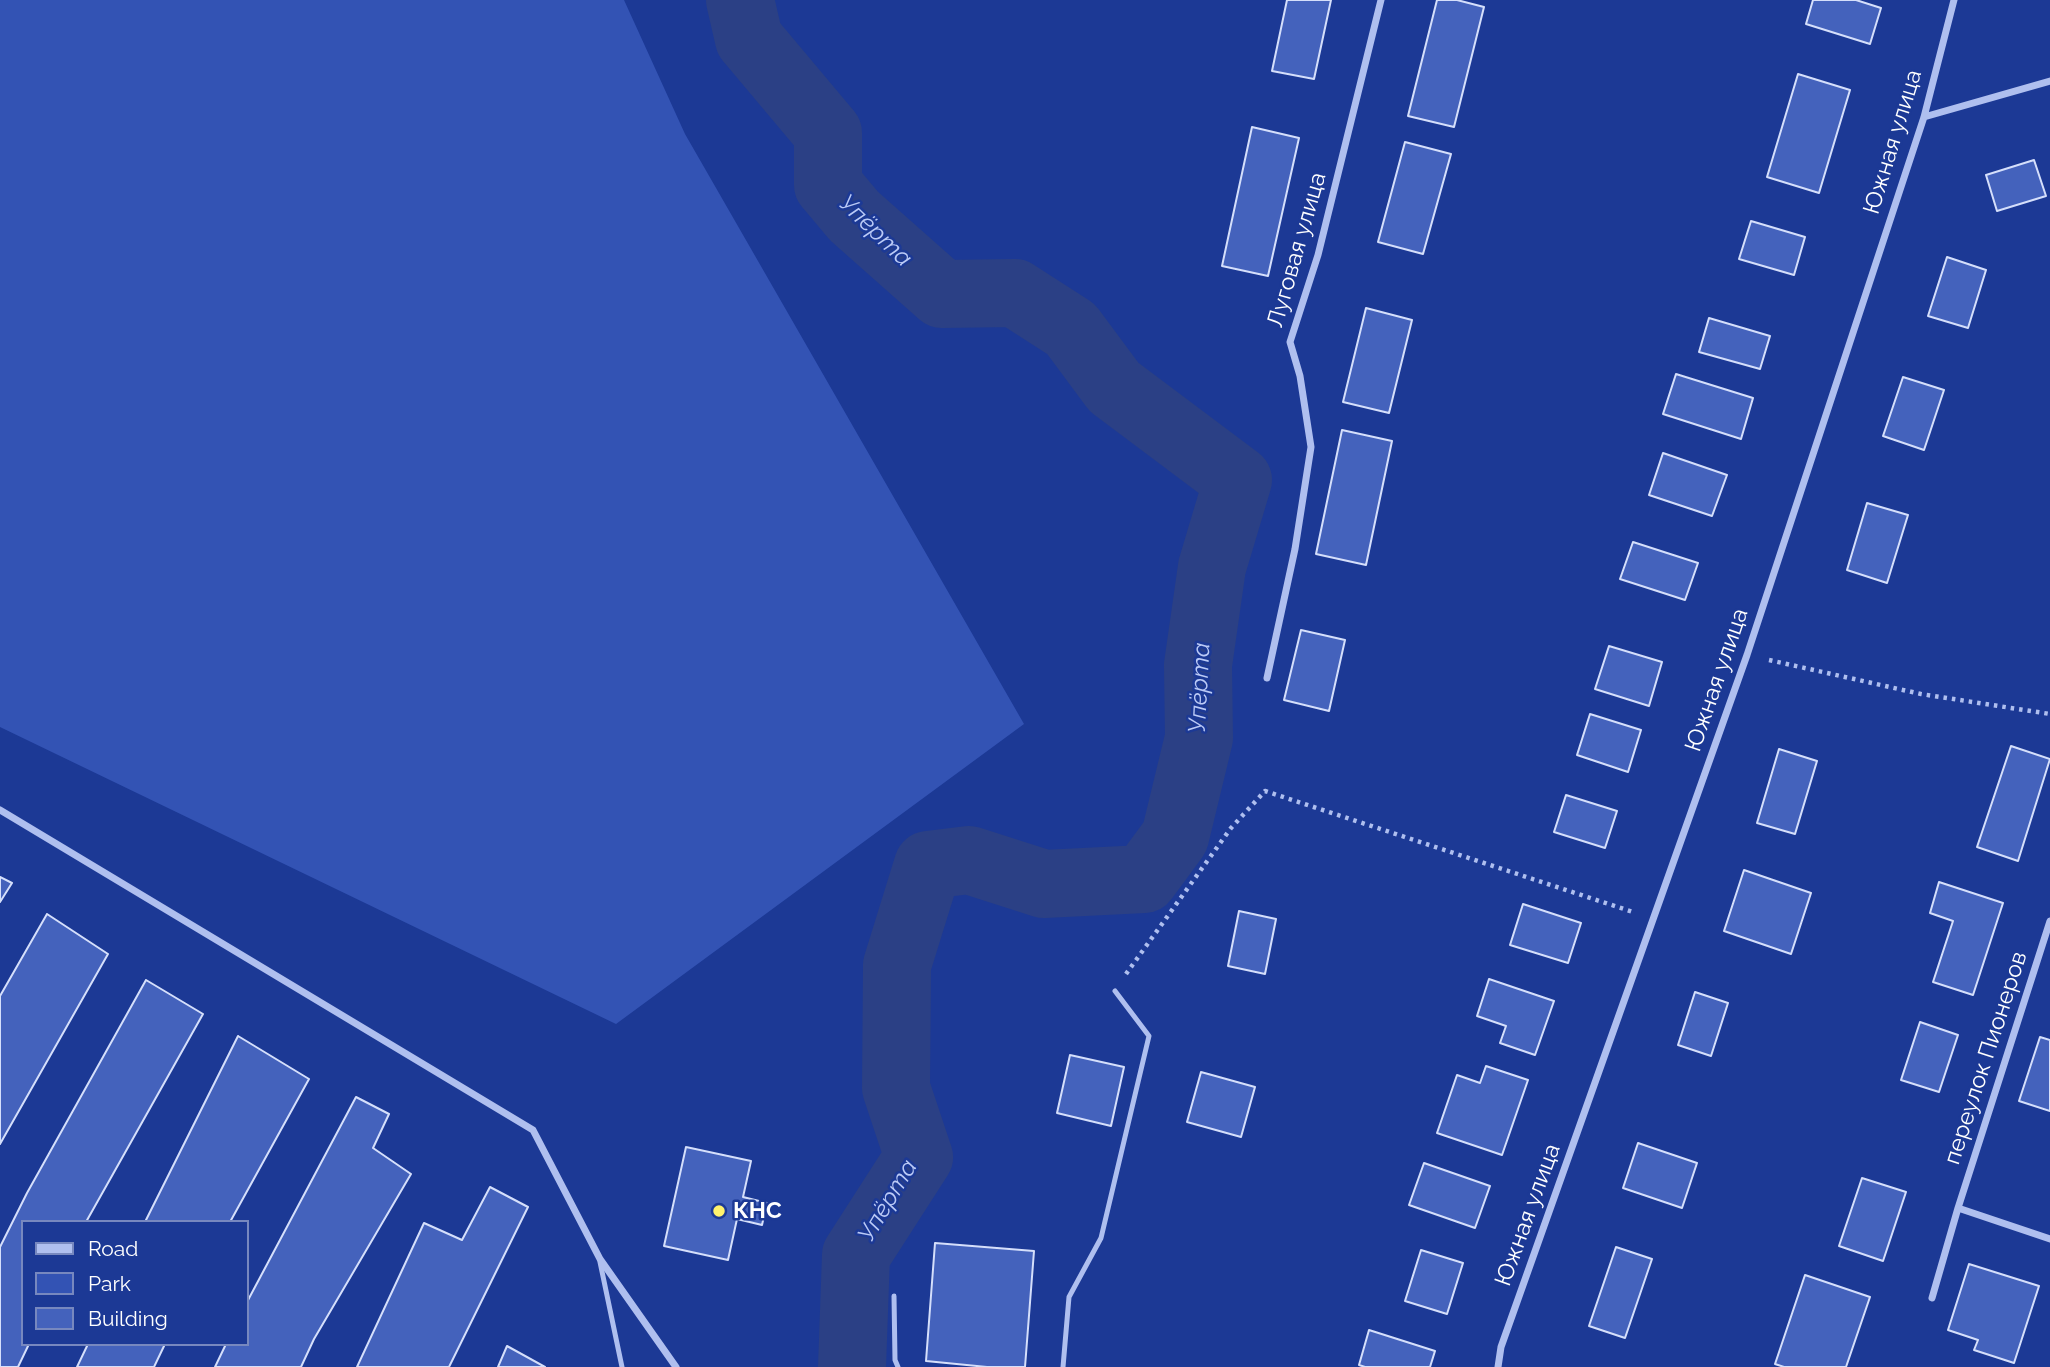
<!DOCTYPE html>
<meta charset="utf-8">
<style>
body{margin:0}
#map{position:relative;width:2050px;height:1367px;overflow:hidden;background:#1c3995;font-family:Raleway,sans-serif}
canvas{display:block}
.legend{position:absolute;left:21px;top:1220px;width:228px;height:126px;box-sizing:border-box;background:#1c3995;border:2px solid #7788bf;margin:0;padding:9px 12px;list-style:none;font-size:21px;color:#fff}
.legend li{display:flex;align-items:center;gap:14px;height:35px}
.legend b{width:35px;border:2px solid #7788bf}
</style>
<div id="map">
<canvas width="2050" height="1367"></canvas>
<ul class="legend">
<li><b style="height:9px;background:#afbfef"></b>Road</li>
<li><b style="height:19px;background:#3353b4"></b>Park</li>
<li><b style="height:19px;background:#4462bc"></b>Building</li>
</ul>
</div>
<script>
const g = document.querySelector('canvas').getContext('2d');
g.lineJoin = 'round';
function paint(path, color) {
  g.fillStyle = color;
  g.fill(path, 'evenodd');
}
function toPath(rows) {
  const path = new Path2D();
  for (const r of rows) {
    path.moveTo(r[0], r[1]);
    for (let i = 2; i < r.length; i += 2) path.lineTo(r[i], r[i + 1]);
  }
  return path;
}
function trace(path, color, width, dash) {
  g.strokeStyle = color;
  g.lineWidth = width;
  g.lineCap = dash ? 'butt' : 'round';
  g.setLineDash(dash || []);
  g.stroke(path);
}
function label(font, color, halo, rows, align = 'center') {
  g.font = font + ' Raleway,sans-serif';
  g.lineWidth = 5;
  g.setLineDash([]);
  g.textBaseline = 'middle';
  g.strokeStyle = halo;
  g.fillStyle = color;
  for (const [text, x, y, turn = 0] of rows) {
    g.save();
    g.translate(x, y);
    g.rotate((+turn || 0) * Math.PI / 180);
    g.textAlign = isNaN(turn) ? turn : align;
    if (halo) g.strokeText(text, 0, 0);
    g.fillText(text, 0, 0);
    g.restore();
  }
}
paint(toPath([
 [0,0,624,0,685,134,1024,724,616,1024,0,727]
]), '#3353b4');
trace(toPath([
 [740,0,749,39,828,133,828,185,854,216,942,294,1015,293,1071,329,1114,387,1238,480,1212,567,1198,665,1199,738,1175,837,1144,879,1044,884,969,860,928,865,897,965,896,1088,919,1157,856,1255,852,1367]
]), '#2b4085', 68);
const building = toPath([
 [1287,0,1331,0,1314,79,1272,71,1287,0],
 [1437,0,1457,0,1484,7,1454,127,1408,116,1437,0],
 [1813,0,1856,0,1881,8,1870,44,1806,24,1813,0],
 [1798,74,1850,90,1819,193,1767,177,1798,74],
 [1252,127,1299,138,1268,276,1222,266,1252,127],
 [1405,142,1451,154,1423,254,1378,242,1405,142],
 [2034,160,2046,196,1997,211,1986,175,2034,160],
 [1751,221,1805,237,1794,275,1739,259,1751,221],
 [1947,257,1986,270,1968,328,1928,316,1947,257],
 [1366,308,1412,320,1389,413,1343,402,1366,308],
 [1709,318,1770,336,1760,369,1699,352,1709,318],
 [1676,374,1753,398,1741,439,1663,414,1676,374],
 [1903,377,1944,390,1924,450,1883,436,1903,377],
 [1342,430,1392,441,1366,565,1316,554,1342,430],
 [1663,453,1727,475,1712,516,1649,495,1663,453],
 [1867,503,1908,515,1887,583,1847,570,1867,503],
 [1633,542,1698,563,1685,600,1620,579,1633,542],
 [1301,630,1345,640,1329,711,1284,700,1301,630],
 [1609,646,1662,662,1649,706,1595,689,1609,646],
 [1590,714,1641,730,1628,772,1577,755,1590,714],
 [2011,746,2050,759,2018,861,1977,847,2011,746],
 [1779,749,1817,761,1795,834,1757,823,1779,749],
 [1566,795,1617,811,1605,848,1554,832,1566,795],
 [1744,870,1811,893,1791,954,1724,931,1744,870],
 [0,877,12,883,0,902,0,877],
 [1939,882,2003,903,1973,995,1933,982,1953,921,1930,913,1939,882],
 [1523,904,1581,923,1568,963,1510,945,1523,904],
 [1239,911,1276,919,1265,974,1228,966,1239,911],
 [47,914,108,954,0,1144,0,996,47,914],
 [1489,979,1554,1001,1535,1055,1500,1043,1506,1026,1477,1016,1489,979],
 [146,980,203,1014,86,1222,23,1222,23,1344,29,1344,18,1367,0,1367,0,1247,27,1193,146,980],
 [1695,992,1728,1003,1711,1056,1678,1045,1695,992],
 [1920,1022,1958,1035,1939,1092,1901,1080,1920,1022],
 [238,1036,309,1079,230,1222,145,1222,238,1036],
 [2040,1037,2050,1040,2050,1111,2019,1101,2040,1037],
 [1070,1055,1124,1067,1111,1126,1057,1113,1070,1055],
 [1486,1066,1528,1080,1502,1155,1437,1133,1457,1075,1480,1083,1486,1066],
 [1201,1072,1255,1087,1241,1137,1187,1122,1201,1072],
 [356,1097,389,1114,373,1148,411,1174,314,1339,301,1367,215,1367,226,1344,247,1344,247,1302,356,1097],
 [1638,1143,1697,1163,1682,1208,1623,1188,1638,1143],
 [686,1147,751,1161,743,1197,767,1203,762,1225,737,1219,728,1260,664,1246,686,1147],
 [1424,1163,1490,1186,1475,1228,1409,1205,1424,1163],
 [1862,1178,1906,1192,1883,1261,1839,1246,1862,1178],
 [490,1187,528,1207,449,1367,357,1367,424,1223,462,1240,490,1187],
 [935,1243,1034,1251,1025,1367,987,1367,926,1361,935,1243],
 [1616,1247,1652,1259,1625,1338,1589,1326,1616,1247],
 [1421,1250,1463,1263,1447,1314,1405,1301,1421,1250],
 [1969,1264,2039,1286,2014,1363,1974,1350,1978,1340,1948,1330,1969,1264],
 [1805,1275,1870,1297,1846,1367,1784,1367,1775,1364,1805,1275],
 [1369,1330,1435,1351,1430,1367,1365,1367,1359,1365,1369,1330],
 [88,1344,165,1344,154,1367,77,1367,88,1344],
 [507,1346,545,1367,498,1367,507,1346]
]);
paint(building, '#4462bc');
trace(building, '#d5dffb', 2);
trace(toPath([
 [1769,660,1921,694,2050,714],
 [1126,974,1231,828,1265,791,1633,912]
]), '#afbfef', 4.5, [3.5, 5]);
trace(toPath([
 [600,1262,622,1367],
 [894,1296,895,1360,898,1367],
 [1063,1367,1069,1297,1101,1238,1149,1036,1115,991]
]), '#afbfef', 5);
trace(toPath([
 [1924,117,2050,81],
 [1267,678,1295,549,1311,447,1300,376,1290,342,1318,255,1381,0],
 [0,810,533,1130,600,1259,676,1367],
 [1958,1208,2050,1239],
 [1932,1298,1958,1208,2050,921],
 [1498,1367,1501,1347,1747,655,1924,117,1954,0]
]), '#afbfef', 7);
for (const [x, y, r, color] of [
 [719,1211,7,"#fff26d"]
]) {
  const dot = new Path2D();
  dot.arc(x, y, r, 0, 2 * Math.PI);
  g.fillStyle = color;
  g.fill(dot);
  trace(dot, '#1c3995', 2.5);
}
label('23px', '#fff', '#1c3995', [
 ["Южная улица",1893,142,-73],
 ["Луговая улица",1297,250,-74],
 ["Южная улица",1717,680,-71],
 ["переулок Пионеров",1986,1058,-72],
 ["Южная улица",1528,1215,-70]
]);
label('bold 23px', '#fff', '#1c3995', [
 ["КНС",733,1211]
], 'left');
label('italic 24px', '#bbcaf6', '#1c3995', [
 ["Упёрта",875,231,44],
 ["Упёрта",1200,688,-87],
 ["Упёрта",888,1201,-59]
]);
</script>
